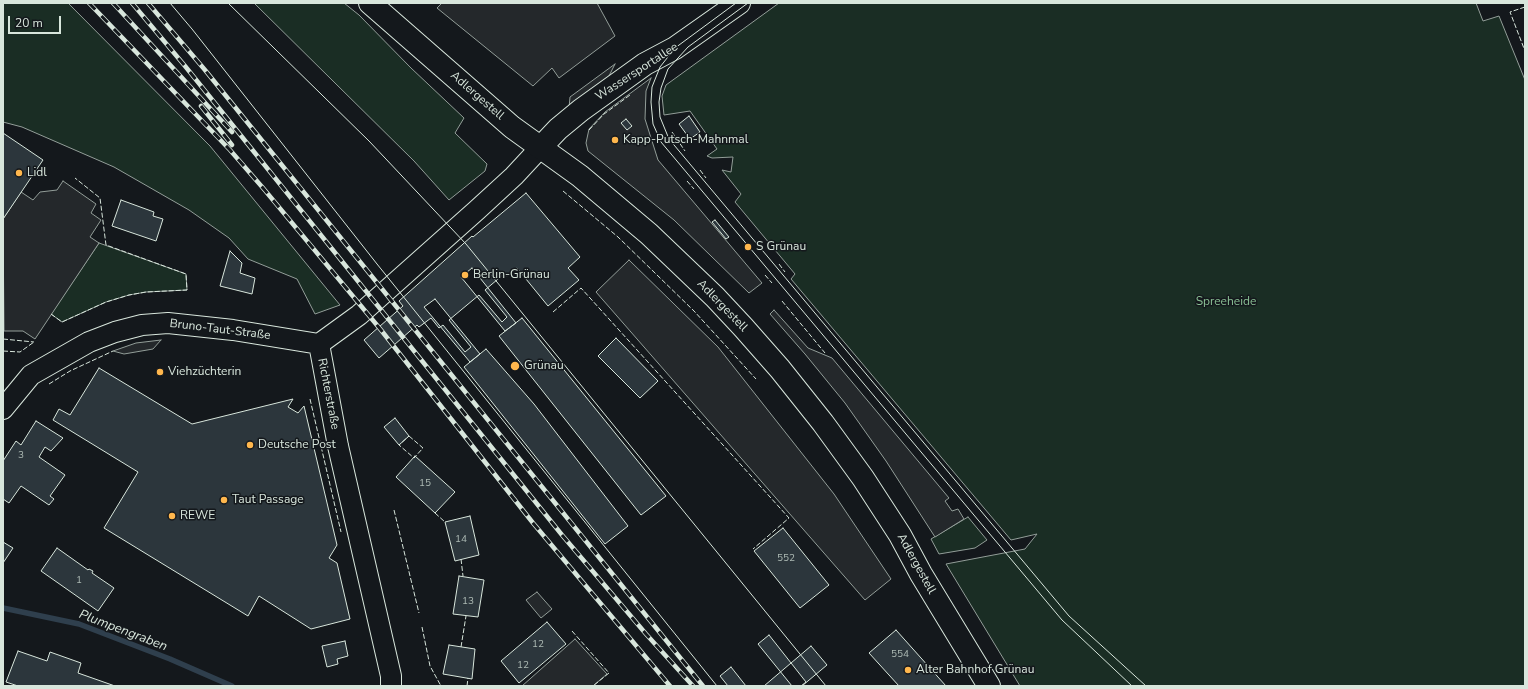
<!DOCTYPE html>
<meta charset="utf-8">
<style>
body{margin:0}
#map{position:relative;width:1528px;height:689px;overflow:hidden;background:#14181c;font-family:"Nunito Sans",sans-serif}
canvas{display:block}
.frame{position:absolute;inset:0;border:4px solid #d8e6dc;pointer-events:none}
.scale{position:absolute;left:8px;top:16px;width:53px;height:18px;box-sizing:border-box;border:2px solid #d8e6dc;border-top:0;padding-left:5px;font-size:12px;line-height:14px;white-space:nowrap;color:#d8e6dc;-webkit-text-stroke:3px #14181c;paint-order:stroke}
</style>
<div id="map">
<canvas width="1528" height="689"></canvas>
<div class="frame"></div>
<div class="scale">20 m</div>
</div>
<script>
const g = document.querySelector('canvas').getContext('2d');
g.lineJoin = 'round';
function paint(path, color) {
  g.fillStyle = color;
  g.fill(path, 'evenodd');
}
function toPath(rows) {
  const path = new Path2D();
  for (const r of rows) {
    path.moveTo(r[0], r[1]);
    for (let i = 2; i < r.length; i += 2) path.lineTo(r[i], r[i + 1]);
  }
  return path;
}
function trace(path, color, width, dash) {
  g.strokeStyle = color;
  g.lineWidth = width;
  g.lineCap = dash ? 'butt' : 'round';
  g.setLineDash(dash || []);
  g.stroke(path);
}
function label(font, color, halo, rows, align = 'center') {
  g.font = font + ' "Nunito Sans",sans-serif';
  g.lineWidth = 3;
  g.setLineDash([]);
  g.textBaseline = 'middle';
  g.strokeStyle = halo;
  g.fillStyle = color;
  for (const [text, x, y, turn = 0] of rows) {
    g.save();
    g.translate(x, y);
    g.rotate((+turn || 0) * Math.PI / 180);
    g.textAlign = isNaN(turn) ? turn : align;
    if (halo) g.strokeText(text, 0, 0);
    g.fillText(text, 0, 0);
    g.restore();
  }
}
const green = toPath([
 [3,3,68,3,210,146,340,305,315,314,297,279,248,259,229,238,189,210,114,167,22,127,3,122,3,3],
 [254,3,344,3,359,15,411,68,464,118,455,133,487,164,485,171,449,200,414,161,254,3],
 [779,3,1476,3,1483,21,1499,16,1525,80,1525,686,1020,686,946,564,1025,549,1037,534,1011,540,791,279,795,274,735,202,741,194,722,170,731,172,733,157,712,158,707,156,717,149,690,111,664,115,662,96,666,85,779,3],
 [99,243,186,274,187,290,146,292,129,295,106,302,62,322,51,314,99,243],
 [968,517,987,540,975,548,939,554,931,539,968,517]
]);
paint(green, '#1a2d24');
trace(green, '#939e99', 1);
const parking = toPath([
 [442,3,597,3,615,36,559,78,552,68,533,86,437,8,442,3],
 [615,64,608,78,569,108,570,97,615,64],
 [651,78,646,91,645,119,658,160,762,283,749,293,674,220,588,151,586,143,589,129,605,112,651,78],
 [63,181,96,204,91,213,101,220,90,237,99,243,35,339,23,331,4,331,3,219,21,192,33,200,40,192,57,190,63,181],
 [629,260,718,347,834,494,891,579,865,600,596,292,629,260],
 [774,310,808,348,832,358,949,498,945,501,952,511,958,509,964,519,935,537,886,461,845,403,805,354,770,314,774,310],
 [161,340,153,349,124,354,113,351,136,343,161,340],
 [537,592,552,609,541,618,526,600,537,592],
 [575,639,607,674,593,686,522,686,575,639]
]);
paint(parking, '#24282b');
trace(parking, '#939e99', 1);
trace(toPath([
 [3,608,79,624,170,659,232,686]
]), '#2f3f4d', 5.5);
const building = toPath([
 [689,116,700,132,690,139,679,124,689,116],
 [626,119,632,126,627,130,621,123,626,119],
 [3,133,43,160,3,219,3,133],
 [526,193,580,257,568,268,579,280,548,306,517,268,507,276,504,274,485,290,507,317,502,322,479,295,449,320,471,347,465,352,443,325,439,328,431,318,419,327,417,325,379,358,364,340,403,306,399,301,472,236,473,237,526,193],
 [121,200,154,212,153,216,163,219,156,241,112,226,121,200],
 [715,220,729,237,726,239,712,222,715,220],
 [230,251,242,263,240,273,255,278,252,294,220,286,230,251],
 [472,268,516,323,505,331,461,277,472,268],
 [435,299,480,354,470,362,424,307,435,299],
 [522,318,666,496,641,515,499,336,522,318],
 [616,338,658,381,640,398,598,356,616,338],
 [486,349,534,404,628,526,605,544,464,367,486,349],
 [99,368,192,424,293,399,288,407,298,413,304,406,337,545,329,558,337,563,350,619,311,629,259,596,248,616,104,528,138,472,53,420,59,409,70,415,99,368],
 [395,418,409,436,399,445,384,427,395,418],
 [36,421,63,438,51,451,45,447,39,457,65,475,50,496,54,499,49,505,21,486,9,503,3,499,3,461,16,441,21,445,36,421],
 [415,456,455,492,435,513,396,477,415,456],
 [470,516,479,555,455,561,445,522,470,516],
 [783,528,829,585,800,608,754,551,783,528],
 [3,542,13,548,3,563,3,542],
 [57,548,88,570,89,569,93,571,92,573,114,588,98,611,41,571,57,548],
 [459,576,484,580,478,617,453,614,459,576],
 [547,622,566,644,519,683,501,661,547,622],
 [896,630,946,686,899,686,869,653,896,630],
 [769,635,806,682,801,686,792,686,758,644,769,635],
 [345,641,348,656,337,659,338,664,327,667,322,646,345,641],
 [449,645,475,649,472,679,443,674,449,645],
 [811,646,827,665,802,686,764,686,811,646],
 [18,651,47,661,50,652,81,663,78,673,115,686,18,686,6,682,18,651],
 [731,667,746,686,728,686,720,676,731,667]
]);
paint(building, '#2c363c');
trace(building, '#d8e6dc', 1);
const minor = toPath([
 [319,344,338,446,391,676,391,686],
 [319,344,359,315,477,210,514,176,540,148],
 [3,409,31,375,89,342,115,332,142,325,168,323,233,330,319,344]
]);
const major = toPath([
 [370,3,512,127,580,176,649,234,715,297,743,327,780,369,823,423,863,478,900,535,921,574,989,686],
 [540,148,558,129,581,110,645,64,675,48,739,3]
]);
trace(minor, '#d8e6dc', 22);
trace(major, '#d8e6dc', 24);
trace(minor, '#14181c', 20);
trace(major, '#14181c', 22);
trace(toPath([
 [170,3,192,29,377,264,717,686],
 [228,3,369,141,466,244,826,686],
 [736,3,675,48,660,67,652,87,651,102,653,124,661,142,1062,620,1132,686],
 [748,3,688,47,668,69,661,88,659,102,660,117,669,139,1069,616,1146,686]
]), '#d8e6dc', 1);
const rail = toPath([
 [89,3,230,150,263,188,381,330,533,523,670,686],
 [113,3,232,132],
 [132,3,185,66,562,535,646,634,693,686],
 [148,3,205,70,703,686],
 [201,106,232,145]
]);
trace(rail, '#d8e6dc', 4.5);
trace(rail, '#14181c', 3, [9]);
trace(toPath([
 [1525,7,1510,12,1525,51],
 [589,130,604,114,630,95],
 [672,132,685,151],
 [700,170,706,178],
 [687,181,694,189],
 [563,191,618,237,694,311,756,379],
 [779,264,785,272],
 [765,275,772,283],
 [782,301,825,353],
 [553,312,581,288,789,518,753,549],
 [51,314,62,322,106,302,129,295,146,292,187,290,186,274,106,245,100,198,75,178],
 [3,339,34,342],
 [3,351,20,352,34,342],
 [49,384,70,371,113,351],
 [310,399,341,532],
 [409,436,423,448,414,458,399,445,409,436],
 [394,510,419,613],
 [435,513,445,522],
 [461,559,463,576],
 [422,627,430,666,441,686],
 [572,631,609,673,593,686],
 [461,647,466,616],
 [467,686,468,678]
]), '#d8e6dc', 1, [5, 2]);
for (const [x, y, r, color] of [
 [615,140,4,"#ffb74d"],
 [19,173,4,"#ffb74d"],
 [748,247,4,"#ffb74d"],
 [465,275,4,"#ffb74d"],
 [515,366,5,"#ffb74d"],
 [160,372,4,"#ffb74d"],
 [250,445,4,"#ffb74d"],
 [224,500,4,"#ffb74d"],
 [172,516,4,"#ffb74d"],
 [908,670,4,"#ffb74d"]
]) {
  const dot = new Path2D();
  dot.arc(x, y, r, 0, 2 * Math.PI);
  g.fillStyle = color;
  g.fill(dot);
  trace(dot, '#14181c', 1.5);
}
label('10px', '#adbab4', null, [
 ["3",21,456],
 ["15",425,484],
 ["14",461,540],
 ["552",786,559],
 ["1",79,581],
 ["13",468,602],
 ["12",538,645],
 ["554",900,655],
 ["12",523,666]
]);
label('12px', '#d8e6dc', '#14181c', [
 ["Wassersportallee",637,72,-33],
 ["Adlergestell",477,96,41],
 ["Adlergestell",722,306,46],
 ["Bruno-Taut-Straße",220,330,7],
 ["Richterstraße",328,394,79],
 ["Adlergestell",916,564,61]
]);
label('12px', '#d8e6dc', '#14181c', [
 ["Kapp-Putsch-Mahnmal",623,140],
 ["Lidl",27,173],
 ["S Grünau",756,247],
 ["Berlin-Grünau",473,275],
 ["Grünau",524,366],
 ["Viehzüchterin",168,372],
 ["Deutsche Post",258,445],
 ["Taut Passage",232,500],
 ["REWE",180,516],
 ["Alter Bahnhof Grünau",916,670]
], 'left');
label('12px', '#8ac095', '#14181c', [
 ["Spreeheide",1226,302]
]);
label('italic 13px', '#d8e6dc', '#14181c', [
 ["Plumpengraben",123,631,21]
]);
</script>
